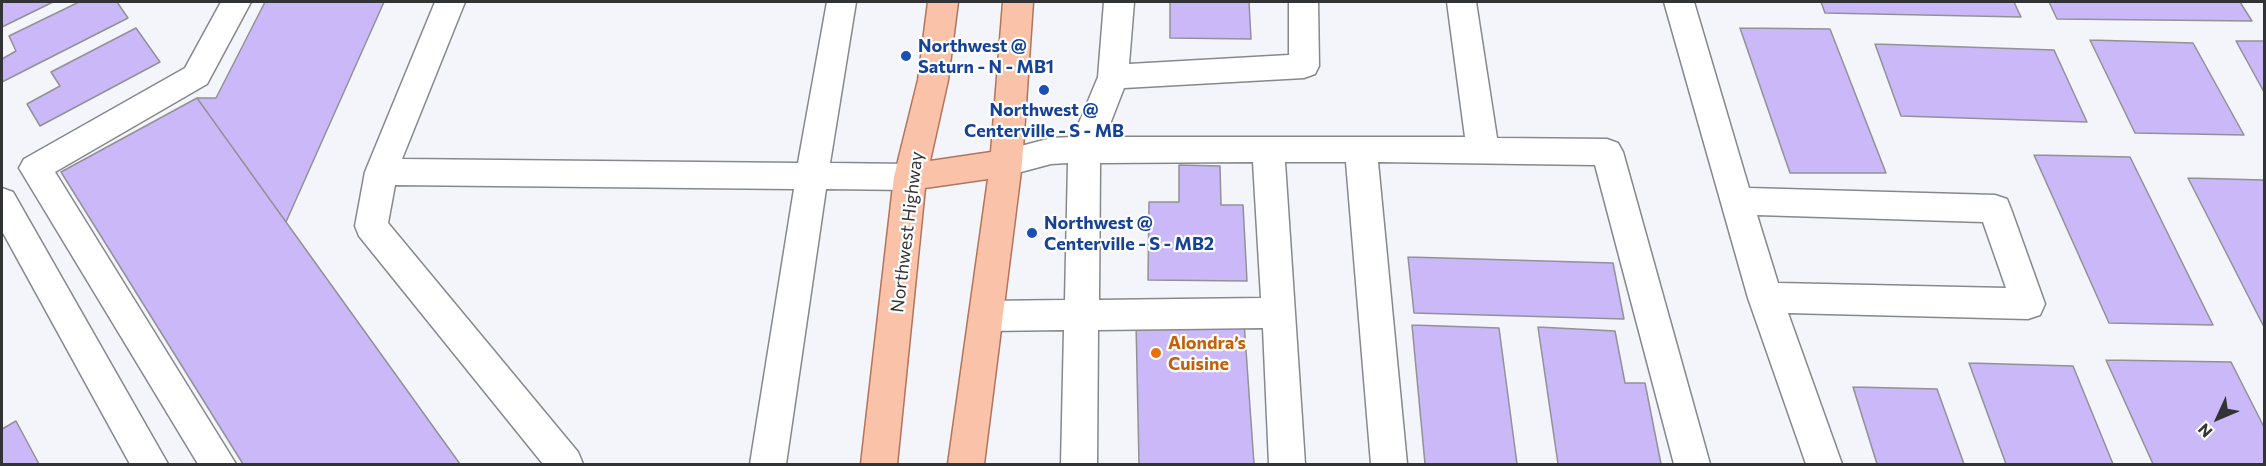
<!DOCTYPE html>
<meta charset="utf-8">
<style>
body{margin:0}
#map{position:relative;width:2266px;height:466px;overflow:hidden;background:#f3f5fb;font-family:Commissioner,sans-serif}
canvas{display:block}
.frame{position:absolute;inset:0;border:3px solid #323335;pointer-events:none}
.north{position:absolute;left:2188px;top:388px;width:60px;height:60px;-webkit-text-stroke:4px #fff;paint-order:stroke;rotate:226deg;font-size:16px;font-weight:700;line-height:24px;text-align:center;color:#323335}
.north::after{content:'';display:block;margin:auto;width:21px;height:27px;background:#323335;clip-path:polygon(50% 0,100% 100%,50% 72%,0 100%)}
</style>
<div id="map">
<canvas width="2266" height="466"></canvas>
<div class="frame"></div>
<div class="north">N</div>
</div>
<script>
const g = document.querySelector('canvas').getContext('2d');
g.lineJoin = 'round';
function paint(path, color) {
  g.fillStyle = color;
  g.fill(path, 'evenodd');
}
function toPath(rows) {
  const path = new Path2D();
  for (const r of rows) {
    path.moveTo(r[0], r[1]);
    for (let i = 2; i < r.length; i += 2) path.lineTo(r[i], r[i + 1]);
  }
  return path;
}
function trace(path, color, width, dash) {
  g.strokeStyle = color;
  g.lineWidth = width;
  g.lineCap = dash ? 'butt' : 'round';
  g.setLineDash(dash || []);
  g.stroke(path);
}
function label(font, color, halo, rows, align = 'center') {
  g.font = font + ' Commissioner,sans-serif';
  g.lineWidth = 4.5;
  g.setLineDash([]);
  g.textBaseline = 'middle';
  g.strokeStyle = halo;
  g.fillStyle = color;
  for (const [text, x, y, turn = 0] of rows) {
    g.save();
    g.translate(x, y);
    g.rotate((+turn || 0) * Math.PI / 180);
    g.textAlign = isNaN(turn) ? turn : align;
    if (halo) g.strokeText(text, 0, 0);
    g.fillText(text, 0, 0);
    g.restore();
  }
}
const building = toPath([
 [2,2,53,2,2,27,2,2],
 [79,2,117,2,128,18,2,82,2,59,16,51,9,36,79,2],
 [265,2,384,2,286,222,197,98,216,98,265,2],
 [1170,2,1249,2,1251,39,1170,38,1170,2],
 [1821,2,2014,2,2021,17,1825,13,1821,2],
 [2049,2,2240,2,2252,21,2057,19,2049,2],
 [136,28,160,62,40,126,27,104,60,86,51,72,136,28],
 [1740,28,1830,29,1886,173,1790,173,1740,28],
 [2090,40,2193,43,2244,135,2135,133,2090,40],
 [2236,41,2264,41,2264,92,2236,41],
 [1875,44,2054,50,2087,122,1901,116,1875,44],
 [197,98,286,222,460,464,243,464,61,172,197,98],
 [2034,155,2130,157,2213,325,2109,323,2034,155],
 [1179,165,1220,166,1221,205,1243,205,1247,281,1148,280,1149,202,1179,202,1179,165],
 [2188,178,2263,180,2264,183,2264,327,2188,178],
 [1408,257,1613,263,1624,319,1414,313,1408,257],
 [1136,322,1244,322,1254,464,1139,464,1136,322],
 [1412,325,1499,328,1517,464,1425,464,1412,325],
 [1538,327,1615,331,1625,383,1645,383,1661,464,1558,464,1538,327],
 [2106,360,2231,362,2264,427,2264,464,2153,464,2106,360],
 [1969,363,2073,366,2113,464,2006,464,1969,363],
 [1853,387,1937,389,1964,464,1877,464,1853,387],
 [16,421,39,464,2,464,2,429,16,421]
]);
paint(building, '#cbb8f8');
trace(building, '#929196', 1.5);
const minor = toPath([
 [221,2,251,2,207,84,55,172,236,464,198,464,19,168,24,159,185,68,221,2],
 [435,2,465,2,402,159,798,163,827,2,856,2,830,163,910,164,921,168,926,177,921,186,910,190,826,189,786,464,750,464,794,189,395,185,388,223,578,452,583,464,543,464,359,236,355,226,365,172,435,2],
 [1104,2,1134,2,1129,64,1289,55,1289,2,1318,2,1319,66,1315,74,1304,78,1124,88,1105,137,1465,137,1447,2,1476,2,1497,138,1607,139,1618,143,1623,152,1710,464,1674,464,1595,165,1378,162,1407,464,1371,464,1346,162,1285,162,1305,464,1269,464,1263,328,1098,330,1097,464,1061,464,1064,330,986,331,974,327,969,316,974,305,986,301,1065,300,1068,163,1051,164,1006,176,995,172,990,163,995,154,1006,150,1051,138,1073,137,1098,77,1104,2],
 [1253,162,1261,298,1099,300,1100,163,1253,162],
 [1664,2,1694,2,1749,188,1995,195,2007,199,2011,209,2045,304,2040,315,2028,319,1788,313,1842,464,1806,464,1748,298,1664,2],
 [1757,215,1983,222,2006,288,1778,283,1757,215],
 [2,188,13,192,168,464,130,464,2,231,2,188]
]);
const major = toPath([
 [928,2,958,2,948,80,930,161,991,152,1003,2,1033,2,1022,163,984,464,948,464,988,179,925,188,897,464,861,464,894,177,918,80,928,2]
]);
trace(minor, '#86888d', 3);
trace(major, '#b1755b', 3);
paint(minor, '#fff');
paint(major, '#f9c2a9');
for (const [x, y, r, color] of [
 [906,56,6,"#1a4fb4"],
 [1044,90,6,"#1a4fb4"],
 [1032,233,6,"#1a4fb4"],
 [1156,353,6,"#e8710a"]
]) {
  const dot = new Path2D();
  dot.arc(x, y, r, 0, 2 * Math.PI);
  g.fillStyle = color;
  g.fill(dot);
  trace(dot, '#fff', 2);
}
label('bold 18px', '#164399', '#fff', [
 ["Northwest @",918,46],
 ["Saturn - N - MB1",918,67],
 ["Northwest @",1044,110,"center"],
 ["Centerville - S - MB",1044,131,"center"],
 ["Northwest @",1044,223],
 ["Centerville - S - MB2",1044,244]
], 'left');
label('18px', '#323335', '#fff', [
 ["Northwest Highway",907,232,-83]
]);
label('bold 18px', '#c56008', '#fff', [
 ["Alondra’s",1168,343],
 ["Cuisine",1168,364]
], 'left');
</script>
